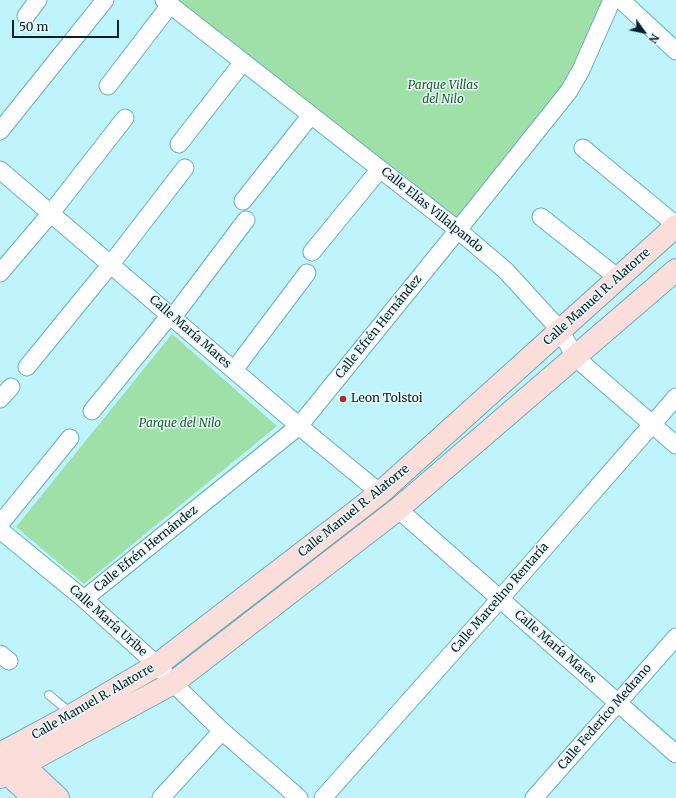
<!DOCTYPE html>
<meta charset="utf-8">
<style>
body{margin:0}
#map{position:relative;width:676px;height:798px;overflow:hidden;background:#bff4fc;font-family:Merriweather,serif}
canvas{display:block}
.north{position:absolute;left:624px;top:12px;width:40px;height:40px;-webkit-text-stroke:3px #ecf9fb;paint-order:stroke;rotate:123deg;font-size:11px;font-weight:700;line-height:16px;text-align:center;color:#052226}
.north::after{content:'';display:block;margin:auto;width:14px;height:18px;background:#052226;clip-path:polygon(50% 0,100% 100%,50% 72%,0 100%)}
.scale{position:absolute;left:12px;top:20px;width:107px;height:18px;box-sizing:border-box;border:2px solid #052226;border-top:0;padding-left:5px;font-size:12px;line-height:14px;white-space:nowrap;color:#052226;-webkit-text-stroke:3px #ecf9fb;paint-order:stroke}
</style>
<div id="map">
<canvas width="676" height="798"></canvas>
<div class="north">N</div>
<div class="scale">50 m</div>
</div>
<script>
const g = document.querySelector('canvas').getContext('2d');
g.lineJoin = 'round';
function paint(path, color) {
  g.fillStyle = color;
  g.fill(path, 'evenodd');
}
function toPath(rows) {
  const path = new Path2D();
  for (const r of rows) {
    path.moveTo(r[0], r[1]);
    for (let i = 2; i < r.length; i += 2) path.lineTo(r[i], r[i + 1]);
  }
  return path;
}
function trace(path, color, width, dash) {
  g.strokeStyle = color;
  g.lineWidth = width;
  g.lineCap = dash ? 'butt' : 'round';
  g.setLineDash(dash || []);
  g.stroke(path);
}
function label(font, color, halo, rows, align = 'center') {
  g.font = font + ' Merriweather,serif';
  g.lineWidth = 3;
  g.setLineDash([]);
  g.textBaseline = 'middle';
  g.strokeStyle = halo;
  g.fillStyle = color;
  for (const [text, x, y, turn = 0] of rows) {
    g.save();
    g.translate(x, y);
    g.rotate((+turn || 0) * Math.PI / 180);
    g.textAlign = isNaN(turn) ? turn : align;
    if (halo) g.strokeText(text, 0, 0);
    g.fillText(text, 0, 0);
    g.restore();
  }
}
paint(toPath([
 [179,0,607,0,575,78,457,226],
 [172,334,277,426,84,584,16,527]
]), '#9fe0a8');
const lane = toPath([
 [49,695,72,714]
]);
const street = toPath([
 [164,0,458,230,506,271,560,330,575,357,676,445],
 [621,0,676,51],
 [26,16,38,0],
 [108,86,170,5],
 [0,131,105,0],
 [179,144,243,62],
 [583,148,676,225],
 [0,170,299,426,380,493],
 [243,201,311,115],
 [541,217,618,278],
 [312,252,380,169],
 [0,273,51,213,125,118],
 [173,317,246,220],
 [27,367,111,264,185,168],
 [234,370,307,273],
 [0,399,11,387],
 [92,411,170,315],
 [398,509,676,754],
 [0,524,70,438],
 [0,530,84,599,157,665,173,683,222,731,299,798],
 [84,599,299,426,458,230,569,91,581,70,612,0],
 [0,654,9,661],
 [161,798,222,731],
 [323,798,500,599,676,397],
 [534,798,676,637]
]);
const secondary = toPath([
 [0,754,72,715,157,665,380,493,676,226],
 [10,757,22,764,58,798],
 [0,769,7,773,34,798],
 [0,777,173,683,398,509,676,270]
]);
trace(lane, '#6baeb8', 10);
trace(street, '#6baeb8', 19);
trace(secondary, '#6baeb8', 24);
trace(lane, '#fff', 8);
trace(street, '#fff', 17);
trace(secondary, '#fbddd9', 22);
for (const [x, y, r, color] of [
 [343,399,4,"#b52620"]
]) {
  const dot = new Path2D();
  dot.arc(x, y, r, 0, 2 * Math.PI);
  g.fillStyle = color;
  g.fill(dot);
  trace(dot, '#ecf9fb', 1.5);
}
label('italic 12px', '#18602b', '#ecf9fb', [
 ["Parque Villas",443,86],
 ["del Nilo",443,100],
 ["Parque del Nilo",180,424]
]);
label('12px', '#052226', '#ecf9fb', [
 ["Calle Elías Villalpando",432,210,39],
 ["Calle Manuel R. Alatorre",597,297,-42],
 ["Calle Efrén Hernández",379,327,-51],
 ["Calle María Mares",190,332,41],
 ["Calle Manuel R. Alatorre",354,511,-39],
 ["Calle Efrén Hernández",146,549,-39],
 ["Calle Marcelino Rentaría",500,598,-49],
 ["Calle María Uribe",108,621,42],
 ["Calle María Mares",555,647,41],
 ["Calle Manuel R. Alatorre",93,702,-30],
 ["Calle Federico Medrano",605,717,-49]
]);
label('12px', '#052226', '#ecf9fb', [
 ["Leon Tolstoi",351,399]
], 'left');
</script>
